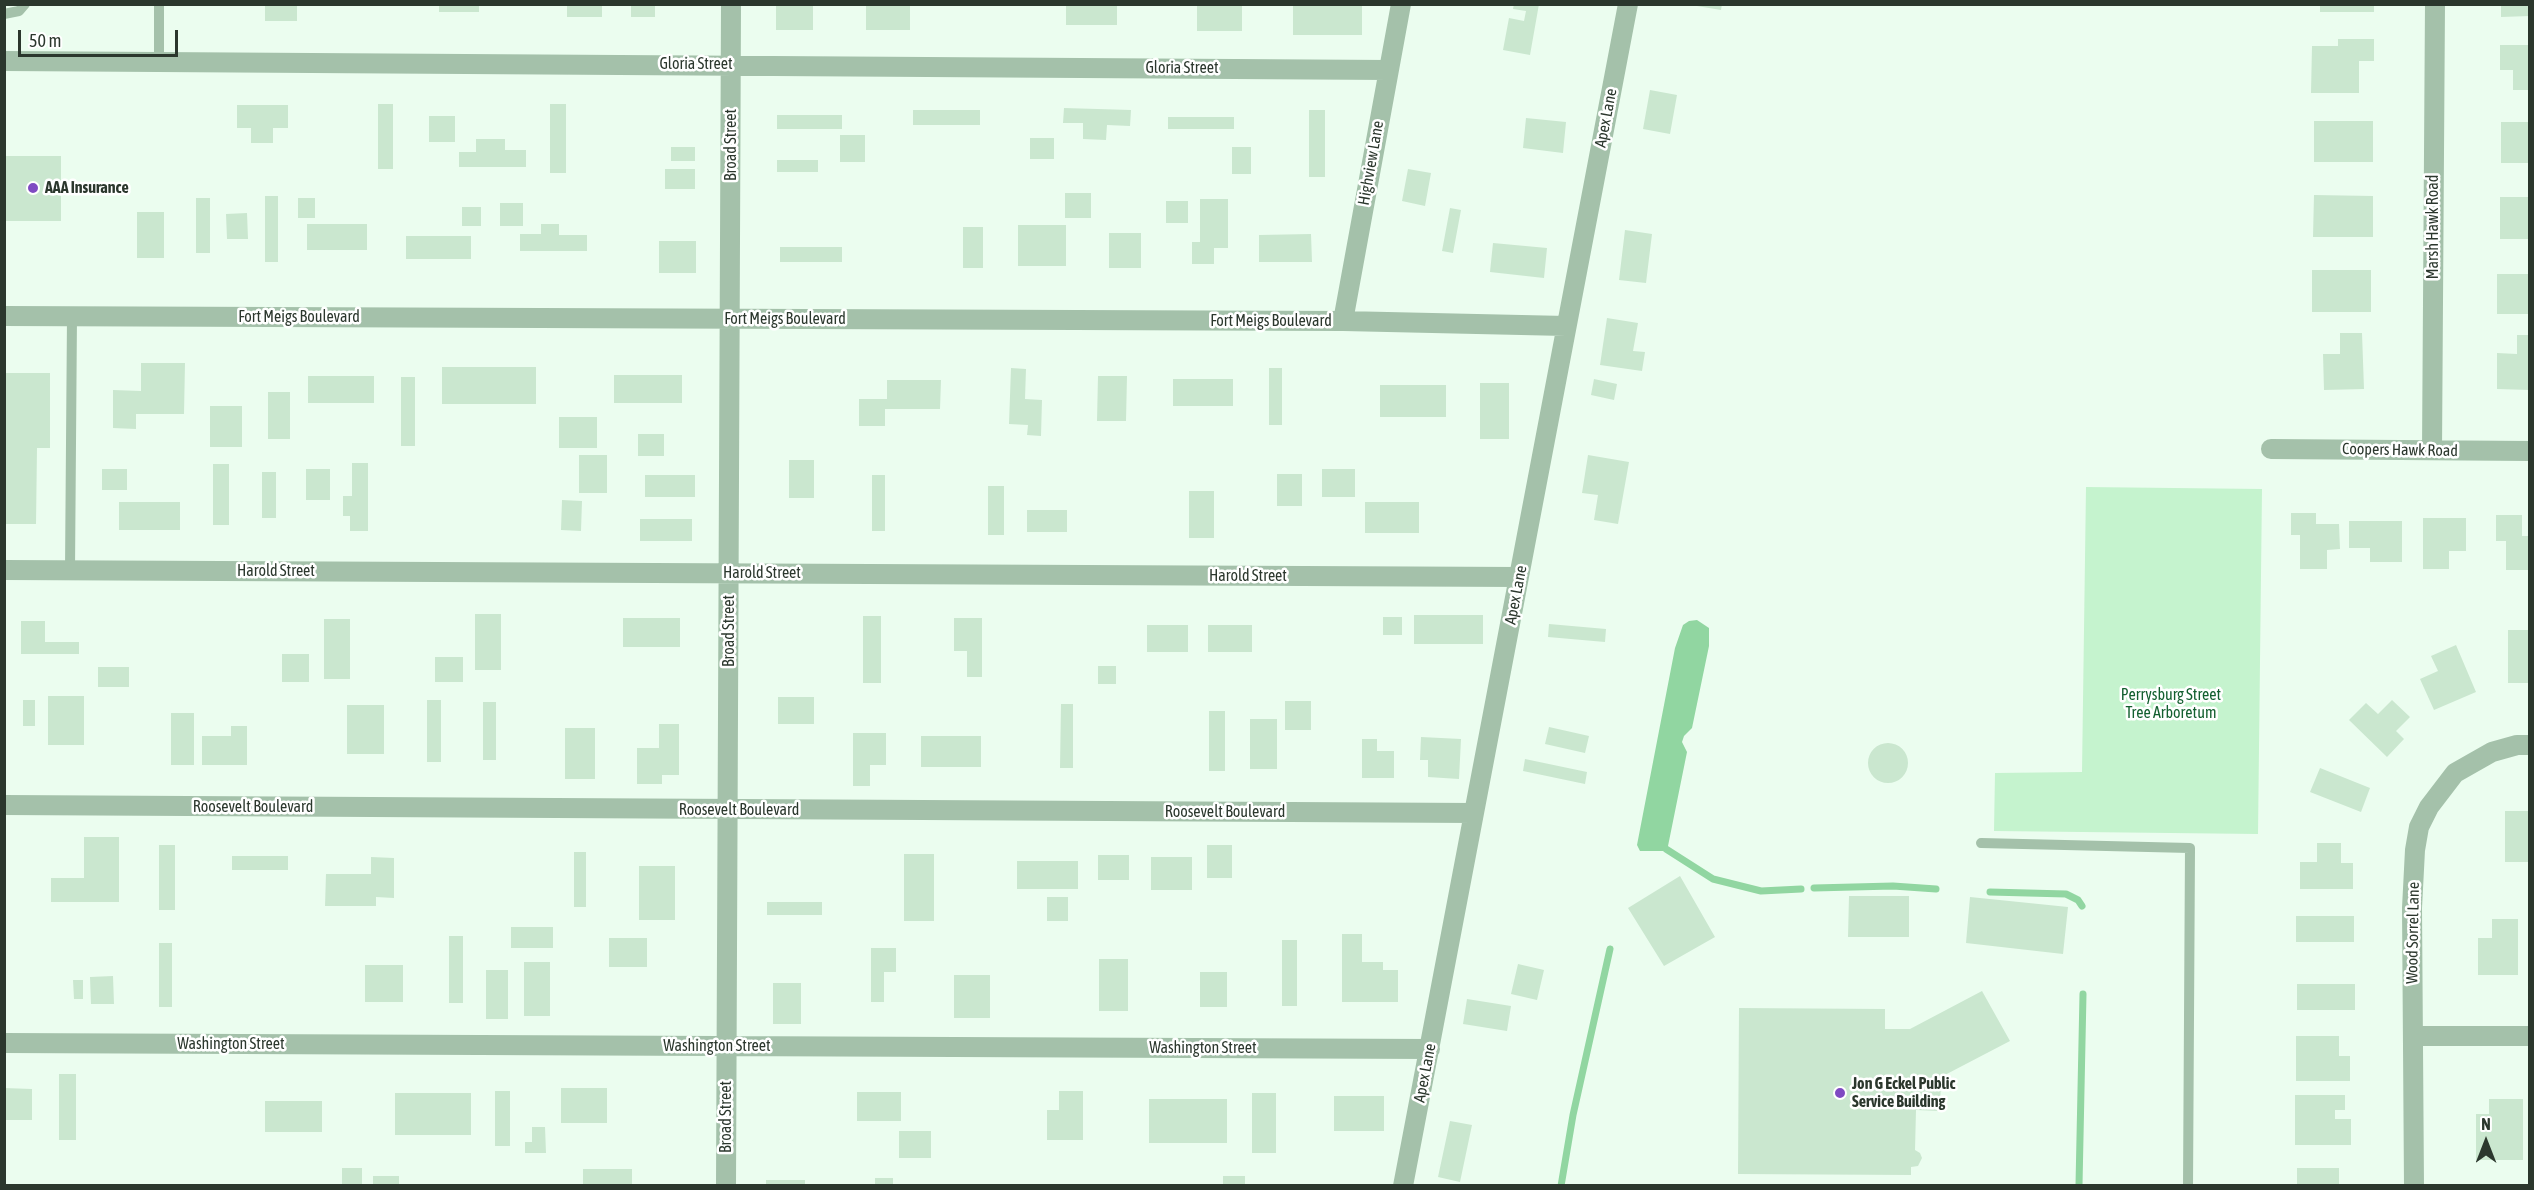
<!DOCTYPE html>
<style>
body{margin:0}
#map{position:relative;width:2534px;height:1190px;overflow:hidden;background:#ebfdef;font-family:"Asap Condensed",sans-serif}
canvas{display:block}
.frame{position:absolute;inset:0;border:6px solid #2b372d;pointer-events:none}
.north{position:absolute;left:2456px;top:1112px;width:60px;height:60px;-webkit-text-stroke:4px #fff;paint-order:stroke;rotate:0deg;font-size:16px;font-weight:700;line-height:24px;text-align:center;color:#2b372d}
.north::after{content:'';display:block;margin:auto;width:21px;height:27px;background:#2b372d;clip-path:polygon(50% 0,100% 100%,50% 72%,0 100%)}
.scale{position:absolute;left:18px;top:30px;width:160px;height:27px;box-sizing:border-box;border:3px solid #2b372d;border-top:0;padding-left:8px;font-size:18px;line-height:21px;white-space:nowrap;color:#2b372d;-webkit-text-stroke:4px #fff;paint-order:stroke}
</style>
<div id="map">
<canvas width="2534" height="1190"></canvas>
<div class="frame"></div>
<div class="north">N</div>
<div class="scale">50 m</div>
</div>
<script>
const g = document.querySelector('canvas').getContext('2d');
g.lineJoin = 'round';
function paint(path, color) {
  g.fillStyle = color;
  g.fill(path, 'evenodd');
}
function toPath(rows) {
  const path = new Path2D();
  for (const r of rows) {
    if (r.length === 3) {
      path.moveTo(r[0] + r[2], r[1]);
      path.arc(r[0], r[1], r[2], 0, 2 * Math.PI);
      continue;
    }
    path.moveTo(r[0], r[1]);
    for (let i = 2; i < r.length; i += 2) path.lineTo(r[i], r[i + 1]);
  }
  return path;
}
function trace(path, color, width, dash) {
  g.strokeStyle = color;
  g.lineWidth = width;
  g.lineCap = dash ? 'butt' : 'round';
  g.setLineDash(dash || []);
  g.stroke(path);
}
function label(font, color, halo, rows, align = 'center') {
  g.font = font + ' "Asap Condensed",sans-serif';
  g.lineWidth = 5;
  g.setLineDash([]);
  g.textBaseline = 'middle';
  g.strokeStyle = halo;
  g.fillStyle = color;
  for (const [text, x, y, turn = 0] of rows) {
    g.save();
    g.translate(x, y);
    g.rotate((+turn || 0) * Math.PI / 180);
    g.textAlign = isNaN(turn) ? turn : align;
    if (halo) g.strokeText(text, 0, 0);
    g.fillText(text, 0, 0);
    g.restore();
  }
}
paint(toPath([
 [2086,487,2262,489,2258,834,1994,831,1995,773,2082,772]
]), '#c5f3ce');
paint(toPath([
 [1697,620,1709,628,1709,646,1692,728,1684,736,1682,742,1687,752,1668,846,1663,851,1640,851,1637,845,1675,648,1683,625,1689,621]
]), '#91d6a1');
trace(toPath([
 [1666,849,1713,879,1761,891,1801,889],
 [1814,888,1893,886,1936,889],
 [1990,892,2066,894,2078,900,2082,906],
 [2079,1185,2083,994],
 [1561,1186,1573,1115,1610,949]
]), '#91d6a1', 7);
paint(toPath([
 [265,4,297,4,297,21,265,21],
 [439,4,479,4,479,12,439,12],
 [567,4,602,4,602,17,567,17],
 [631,4,655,4,655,17,631,17],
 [776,4,813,4,813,30,776,30],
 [866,4,910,4,910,30,866,30],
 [1066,4,1117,4,1117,25,1066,25],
 [1197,4,1242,4,1242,31,1197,31],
 [1514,4,1539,4,1530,55,1503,50,1509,18,1524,21,1526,11,1513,9],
 [1697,4,1722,4,1721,10,1697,6],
 [2320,4,2374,4,2374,12,2320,12],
 [2501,4,2530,4,2530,16,2501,17],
 [1293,6,1362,6,1362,35,1293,35],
 [2338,39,2374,39,2374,61,2359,61,2359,93,2311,93,2312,46,2338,46],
 [2500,45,2530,45,2530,90,2513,90,2513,70,2500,70],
 [1650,90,1677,95,1670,134,1643,129],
 [378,104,393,104,393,169,378,169],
 [550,104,566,104,566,173,550,173],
 [237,105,288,105,288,128,273,128,273,143,251,143,251,128,237,128],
 [1064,108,1131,110,1130,126,1107,125,1106,140,1083,139,1083,123,1063,123],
 [913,110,980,110,980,125,913,125],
 [1309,110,1325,110,1325,177,1309,177],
 [777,115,842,115,842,129,777,129],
 [429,116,455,116,455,142,429,142],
 [1168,117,1234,117,1234,129,1168,129],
 [1526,118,1566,122,1563,153,1523,148],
 [2314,121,2373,121,2373,162,2314,162],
 [2501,122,2530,122,2530,163,2501,163],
 [840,135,865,135,865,162,840,162],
 [1030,138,1054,138,1054,159,1030,159],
 [476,139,505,139,505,150,526,150,526,167,459,167,459,152,476,152],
 [671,147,695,147,695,161,671,161],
 [1232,147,1251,147,1251,174,1232,174],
 [4,156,61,156,61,221,4,221],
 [777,160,818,160,818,172,777,172],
 [665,169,695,169,695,189,665,189],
 [1408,169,1431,173,1425,206,1402,201],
 [1065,193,1091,193,1091,218,1065,218],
 [2314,195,2373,196,2373,237,2313,237],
 [265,196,278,196,278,262,265,262],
 [2500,197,2530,197,2530,239,2500,239],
 [196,198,210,198,210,253,196,253],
 [298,198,315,198,315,218,298,218],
 [1200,199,1228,199,1228,248,1214,248,1214,264,1192,264,1192,242,1200,242],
 [1166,201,1188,201,1188,223,1166,223],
 [500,203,523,203,523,226,500,226],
 [462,207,481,207,481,226,462,226],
 [1450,208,1461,210,1453,253,1442,251],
 [137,212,164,212,164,258,137,258],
 [247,213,248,239,227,239,226,214],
 [307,224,367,224,367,250,307,250],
 [541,224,559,224,559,235,587,235,587,251,520,251,520,234,541,234],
 [1018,225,1066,225,1066,266,1018,266],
 [963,227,983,227,983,268,963,268],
 [1625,230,1652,234,1646,283,1619,280],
 [1109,233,1141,233,1141,268,1109,268],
 [1311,234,1312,262,1259,262,1259,235],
 [406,236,471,236,471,259,406,259],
 [659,241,696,241,696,273,659,273],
 [1493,243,1547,248,1544,278,1490,272],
 [780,247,842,247,842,262,780,262],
 [2312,270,2371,270,2371,312,2312,312],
 [2497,274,2530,274,2530,314,2497,314],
 [1607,318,1638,323,1633,351,1645,352,1642,371,1600,365],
 [2340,333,2362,333,2364,389,2324,390,2323,354,2340,354],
 [2517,335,2530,335,2530,390,2497,389,2497,353,2517,354],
 [141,363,185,363,184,414,136,414,136,429,113,428,113,390,141,391],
 [442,367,536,367,536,404,442,404],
 [1011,368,1026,369,1025,399,1042,400,1041,436,1027,435,1028,425,1009,424],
 [1269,368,1282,368,1282,425,1269,425],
 [4,373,50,373,50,448,37,448,36,524,4,524],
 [614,375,682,375,682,403,614,403],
 [308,376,374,376,374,403,308,403],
 [1098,376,1127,376,1126,421,1097,421],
 [401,377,415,377,415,446,401,446],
 [1173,379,1233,379,1233,406,1173,406],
 [1594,379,1617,384,1614,400,1591,395],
 [887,380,941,380,940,409,885,409,885,426,859,426,859,399,887,399],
 [1480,383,1509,383,1509,439,1480,439],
 [1380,385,1446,385,1446,417,1380,417],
 [268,392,290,392,290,439,268,439],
 [210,406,242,406,242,447,210,447],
 [559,417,597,417,597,448,559,448],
 [638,434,664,434,664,456,638,456],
 [579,455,607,455,607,493,579,493],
 [1588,455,1629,462,1618,524,1594,520,1598,495,1582,493],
 [789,460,814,460,814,498,789,498],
 [352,463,368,463,368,531,350,531,350,516,343,516,343,496,352,496],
 [213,464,229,464,229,525,213,525],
 [102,469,127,469,127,490,102,490],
 [306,469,330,469,330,500,306,500],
 [1322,469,1355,469,1355,497,1322,497],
 [262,472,276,472,276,518,262,518],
 [1277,474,1302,474,1302,506,1277,506],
 [645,475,695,475,695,497,645,497],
 [872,475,885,475,885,531,872,531],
 [988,486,1004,486,1004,535,988,535],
 [1189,491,1214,491,1214,538,1189,538],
 [562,500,582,501,581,531,561,530],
 [119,502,180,502,180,530,119,530],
 [1365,502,1419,502,1419,533,1365,533],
 [1027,510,1067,510,1067,532,1027,532],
 [2291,513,2316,513,2316,524,2339,524,2340,549,2327,550,2327,569,2300,569,2300,535,2291,535],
 [2496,515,2522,515,2522,536,2530,536,2530,570,2506,570,2506,541,2496,541],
 [2423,518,2466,518,2466,551,2449,551,2449,569,2423,569],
 [640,519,692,519,692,541,640,541],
 [2349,521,2402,521,2402,562,2370,562,2370,548,2349,548],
 [475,614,501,614,501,670,475,670],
 [1414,615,1483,615,1483,644,1414,644],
 [863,616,881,616,881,683,863,683],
 [1383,617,1402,617,1402,635,1383,635],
 [623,618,680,618,680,647,623,647],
 [954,618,982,618,982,677,967,677,967,651,954,651],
 [324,619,350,619,350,679,324,679],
 [21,621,45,621,45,642,79,642,79,654,21,654],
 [1549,624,1606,629,1605,642,1548,637],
 [1147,625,1188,625,1188,652,1147,652],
 [1208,625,1252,625,1252,652,1208,652],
 [2508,630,2530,630,2530,683,2508,683],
 [2456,645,2476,692,2434,710,2420,679,2438,671,2431,656],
 [282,654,309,654,309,682,282,682],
 [435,657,463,657,463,682,435,682],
 [1098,666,1116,666,1116,684,1098,684],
 [98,667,129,667,129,687,98,687],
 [48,696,84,696,84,745,48,745],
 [778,697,814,697,814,724,778,724],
 [23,700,35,700,35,726,23,726],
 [427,700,441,700,441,762,427,762],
 [2392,700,2410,717,2396,731,2404,739,2387,757,2349,720,2366,703,2378,714],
 [1285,701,1311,701,1311,730,1285,730],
 [483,702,496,702,496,760,483,760],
 [1061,704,1073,704,1073,768,1060,768],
 [347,705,384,705,384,754,347,754],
 [1209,711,1225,711,1225,771,1209,771],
 [171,713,194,713,194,765,171,765],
 [1250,719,1277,719,1277,769,1250,769],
 [659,724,679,724,679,775,662,775,662,784,637,784,637,748,659,748],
 [231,726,247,726,247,765,202,765,202,736,231,736],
 [1549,727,1589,736,1585,753,1545,744],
 [565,728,595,728,595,779,565,779],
 [853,733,886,733,886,765,870,765,870,786,853,786],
 [921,736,981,736,981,767,921,767],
 [1421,737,1461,739,1459,779,1428,777,1428,760,1420,760],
 [1362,739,1377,739,1377,751,1394,751,1394,778,1362,778],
 [1888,763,20],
 [1525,759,1587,772,1585,784,1523,771],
 [2320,768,2370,788,2361,812,2310,792],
 [2505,811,2530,811,2530,862,2505,862],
 [84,837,119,837,119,902,51,902,51,878,84,878],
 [2317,843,2341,843,2341,863,2353,863,2353,889,2300,889,2300,862,2317,862],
 [159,845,175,845,175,910,159,910],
 [1207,845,1232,845,1232,878,1207,878],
 [574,852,586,852,586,907,574,907],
 [904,854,934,854,934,921,904,921],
 [1098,855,1129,855,1129,880,1098,880],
 [232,856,288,856,288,870,232,870],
 [371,857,394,858,394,898,376,897,376,906,325,906,326,874,371,874],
 [1151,857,1192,857,1192,890,1151,890],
 [1017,861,1078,861,1078,889,1017,889],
 [639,866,675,866,675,920,639,920],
 [1680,876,1715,937,1664,966,1628,908],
 [1849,896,1909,896,1909,937,1848,937],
 [1047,897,1068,897,1068,921,1047,921],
 [1970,897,2068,907,2063,954,1966,943],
 [767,902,822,902,822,915,767,915],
 [2296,916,2354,916,2354,942,2296,942],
 [2492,919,2518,919,2518,975,2478,975,2478,938,2492,938],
 [511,927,553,927,553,948,511,948],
 [1342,934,1362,934,1362,962,1383,962,1383,970,1398,970,1398,1002,1342,1002],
 [449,936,463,936,463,1003,449,1003],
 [609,938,647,938,647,967,609,967],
 [1282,940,1297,940,1297,1006,1282,1006],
 [159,943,172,943,172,1007,159,1007],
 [871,948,896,948,896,972,884,972,884,1002,871,1002],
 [1099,959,1128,959,1128,1011,1099,1011],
 [524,962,550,962,550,1016,524,1016],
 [1518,964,1544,970,1537,1000,1511,994],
 [365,965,403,965,403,1002,365,1002],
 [486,970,508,970,508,1019,486,1019],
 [1200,972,1227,972,1227,1007,1200,1007],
 [954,975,990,975,990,1018,954,1018],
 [113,976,114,1004,91,1004,90,977],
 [73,980,83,980,83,999,74,999],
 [773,983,801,983,801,1024,773,1024],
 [2297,984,2355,984,2355,1010,2297,1010],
 [1982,991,2010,1041,1941,1077,1940,1111,1916,1110,1915,1150,1920,1153,1922,1158,1918,1166,1911,1167,1911,1175,1738,1174,1739,1008,1885,1009,1885,1029,1910,1029],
 [1467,999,1511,1006,1507,1031,1463,1024],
 [2296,1036,2339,1036,2339,1056,2350,1056,2350,1081,2296,1081],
 [59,1074,76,1074,76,1140,59,1140],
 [4,1088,32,1089,32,1120,4,1120],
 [561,1088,607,1088,607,1123,561,1123],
 [495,1091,510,1091,510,1146,495,1146],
 [1059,1091,1083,1091,1083,1140,1047,1140,1047,1110,1059,1110],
 [857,1092,901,1092,901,1121,857,1121],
 [395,1093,471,1093,471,1135,395,1135],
 [1252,1093,1276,1093,1276,1153,1252,1153],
 [2295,1095,2345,1095,2345,1110,2335,1110,2335,1119,2351,1119,2351,1145,2295,1145],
 [1334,1096,1384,1096,1384,1131,1334,1131],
 [1149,1099,1227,1099,1227,1143,1149,1143],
 [2489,1099,2523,1099,2523,1160,2476,1160,2476,1114,2489,1114],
 [265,1101,322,1101,322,1132,265,1132],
 [1450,1121,1472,1125,1460,1182,1438,1177],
 [532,1127,545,1127,546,1153,525,1153,525,1142,532,1142],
 [899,1131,931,1131,931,1158,899,1158],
 [342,1168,362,1168,362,1186,342,1186],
 [2297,1168,2339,1168,2339,1186,2297,1186],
 [583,1169,632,1169,632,1186,583,1186],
 [373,1176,399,1176,399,1186,373,1186],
 [1223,1176,1245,1176,1245,1186,1223,1186],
 [875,1178,893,1178,893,1186,875,1186],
 [766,1180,805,1180,805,1186,766,1186]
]), '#cae7cf');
trace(toPath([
 [159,4,159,61],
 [4,14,19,11,25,4],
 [70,570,72,316],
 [1981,843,2190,848,2188,1186]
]), '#a4c1aa', 10);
trace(toPath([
 [4,61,1388,70],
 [4,316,1343,321,1566,326],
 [1343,321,1401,4],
 [2271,449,2530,451],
 [2432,450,2435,4],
 [4,570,1519,577],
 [4,805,1474,813],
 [2413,1036,2530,1036],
 [4,1043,1430,1049],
 [726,1186,731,4],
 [1403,1186,1628,4],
 [2414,1186,2412,908,2415,850,2419,827,2429,807,2455,773,2492,752,2517,745,2530,745]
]), '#a4c1aa', 20);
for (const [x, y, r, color] of [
 [33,188,6,"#7f4ac2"],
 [1840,1093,6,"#7f4ac2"]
]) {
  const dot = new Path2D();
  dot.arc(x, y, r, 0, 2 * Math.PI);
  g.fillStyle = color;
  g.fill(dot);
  trace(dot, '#fff', 2);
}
label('16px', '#2b372d', '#fff', [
 ["Gloria Street",696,64],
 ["Gloria Street",1182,68],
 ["Apex Lane",1606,118,-79],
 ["Broad Street",731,145,-90],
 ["Highview Lane",1371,163,-80],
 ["Marsh Hawk Road",2433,227,-90],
 ["Fort Meigs Boulevard",299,317],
 ["Fort Meigs Boulevard",785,319],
 ["Fort Meigs Boulevard",1271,321],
 ["Coopers Hawk Road",2400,450,1],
 ["Harold Street",276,571],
 ["Harold Street",762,573],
 ["Harold Street",1248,576],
 ["Apex Lane",1516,595,-79],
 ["Broad Street",729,631,-90],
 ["Roosevelt Boulevard",253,807],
 ["Roosevelt Boulevard",739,810],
 ["Roosevelt Boulevard",1225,812],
 ["Wood Sorrel Lane",2413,933,-89],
 ["Washington Street",231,1044],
 ["Washington Street",717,1046],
 ["Washington Street",1203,1048],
 ["Apex Lane",1425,1073,-79],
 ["Broad Street",726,1117,-90]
]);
label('bold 16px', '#2b372d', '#fff', [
 ["AAA Insurance",45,188],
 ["Jon G Eckel Public",1852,1084],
 ["Service Building",1852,1102]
], 'left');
label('16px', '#135f2f', '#fff', [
 ["Perrysburg Street",2171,695],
 ["Tree Arboretum",2171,713]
]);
</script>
